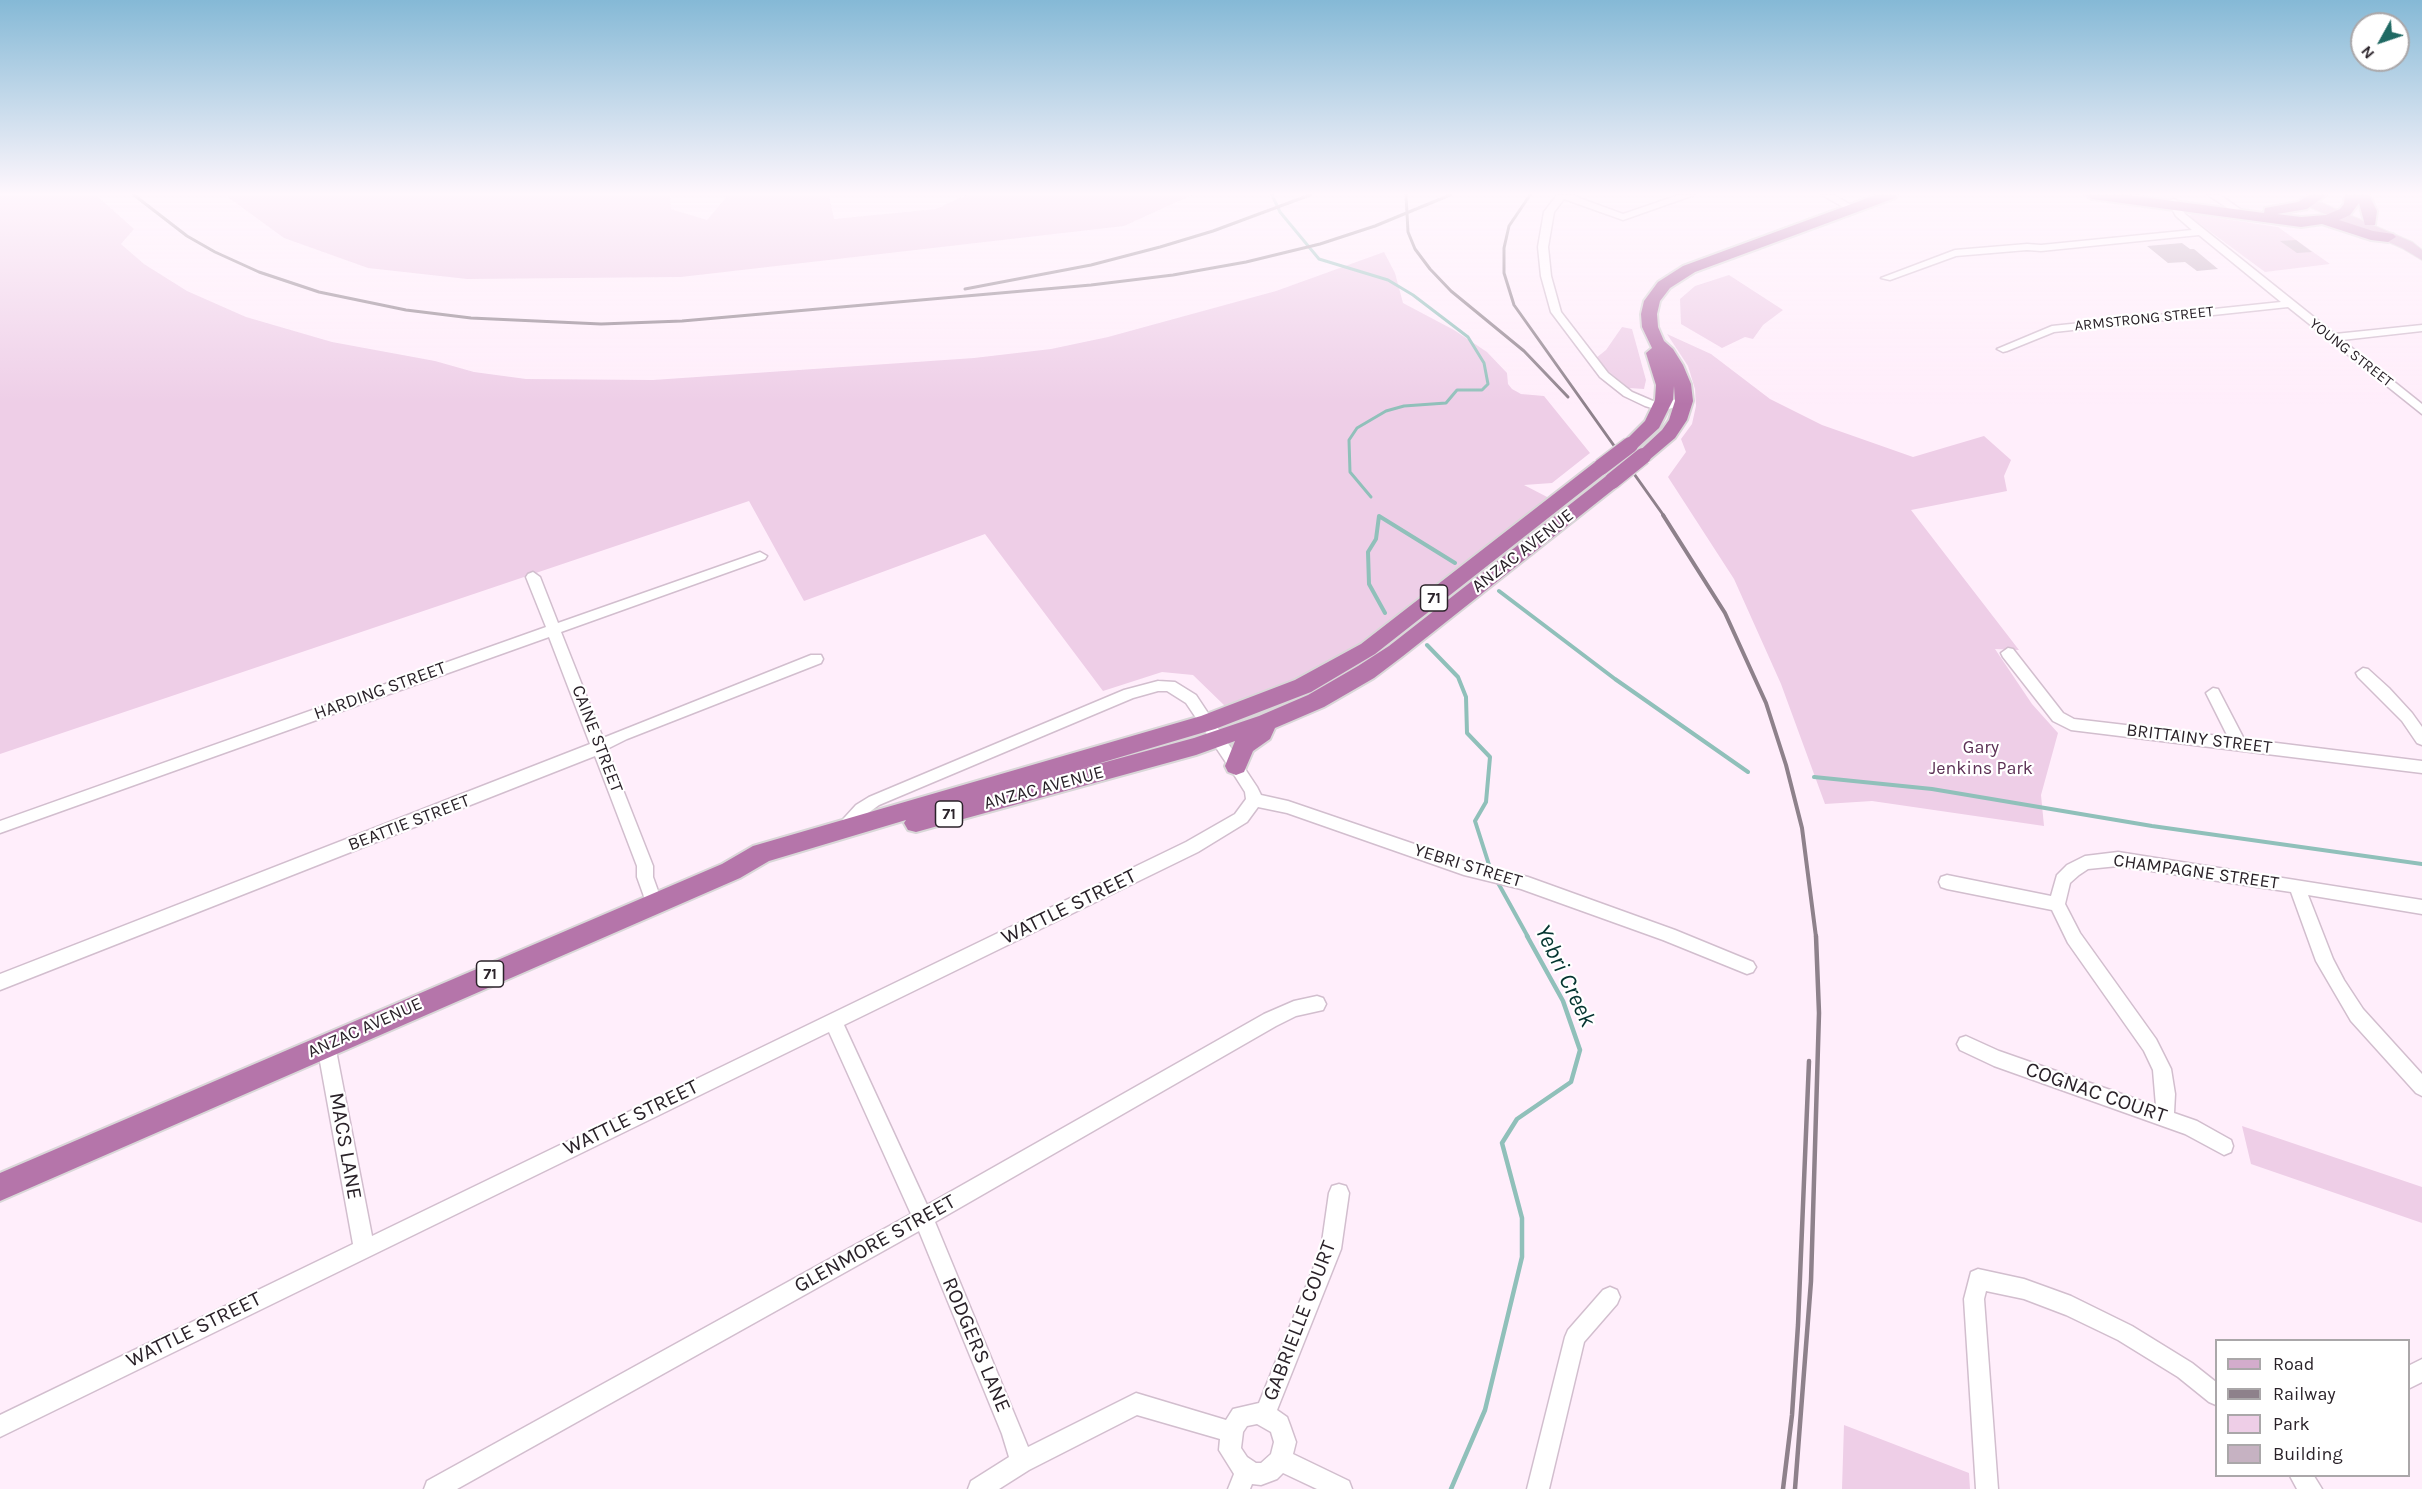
<!DOCTYPE html>
<style>
body{margin:0}
#map{position:relative;width:2422px;height:1489px;overflow:hidden;background:#ffeefb;font-family:Karla,sans-serif}
canvas{display:block}
.legend{position:absolute;left:2215px;top:1339px;width:195px;height:138px;box-sizing:border-box;background:#fff;border:2px solid #aaa7a9;margin:0;padding:8px 10px;list-style:none;font-size:18px;color:#2a2229}
.legend li{display:flex;align-items:center;gap:12px;height:30px}
.legend b{width:30px;border:2px solid #aaa7a9}
.north{position:absolute;left:2350px;top:12px;width:60px;height:60px;box-sizing:border-box;background:#fff;border:2px solid #aaa7a9;border-radius:50%;rotate:230deg;font-size:16px;font-weight:700;line-height:24px;text-align:center;color:#2a2229}
.north::after{content:'';display:block;margin:auto;width:21px;height:27px;background:#1f6963;clip-path:polygon(50% 0,100% 100%,50% 72%,0 100%)}
</style>
<div id="map">
<canvas width="2422" height="1489"></canvas>
<ul class="legend">
<li><b style="height:8px;background:#d3accc"></b>Road</li>
<li><b style="height:8px;background:#8e818b"></b>Railway</li>
<li><b style="height:16px;background:#eecee7"></b>Park</li>
<li><b style="height:16px;background:#c6b2c2"></b>Building</li>
</ul>
<div class="north">N</div>
</div>
<script>
const g = document.querySelector('canvas').getContext('2d');
g.lineJoin = 'round';
function paint(path, color) {
  g.fillStyle = color;
  g.fill(path, 'evenodd');
}
function toPath(rows) {
  const path = new Path2D();
  for (const r of rows) {
    path.moveTo(r[0], r[1]);
    for (let i = 2; i < r.length; i += 2) path.lineTo(r[i], r[i + 1]);
  }
  return path;
}
function trace(path, color, width, dash) {
  g.strokeStyle = color;
  g.lineWidth = width;
  g.lineCap = dash ? 'butt' : 'round';
  g.setLineDash(dash || []);
  g.stroke(path);
}
function label(font, color, halo, rows, align = 'center') {
  g.font = font + ' Karla,sans-serif';
  g.lineWidth = 4.5;
  g.setLineDash([]);
  g.textBaseline = 'middle';
  g.strokeStyle = halo;
  g.fillStyle = color;
  for (const [text, x, y, turn = 0] of rows) {
    g.save();
    g.translate(x, y);
    g.rotate((+turn || 0) * Math.PI / 180);
    g.textAlign = isNaN(turn) ? turn : align;
    if (halo) g.strokeText(text, 0, 0);
    g.fillText(text, 0, 0);
    g.restore();
  }
}
paint(toPath([
 [0,195,96,195,134,229,121,244,144,264,187,291,246,317,332,342,435,361,474,372,526,379,653,380,974,358,1051,349,1108,337,1276,291,1384,252,1395,273,1403,303,1454,330,1487,352,1507,373,1508,384,1512,389,1521,394,1544,396,1590,453,1552,483,1524,485,1551,499,1342,657,1276,688,1225,706,1193,675,1162,672,1103,691,985,534,804,601,749,501,0,754],
 [225,195,670,195,671,209,707,220,728,195,829,195,834,219,936,209,966,195,1192,195,1124,226,681,277,467,279,368,268,284,238],
 [2192,214,2278,227,2330,264,2265,272,2189,216],
 [1729,275,1783,310,1763,325,1753,339,1745,337,1722,348,1681,324,1680,299,1695,286],
 [1622,327,1632,329,1646,380,1644,389,1629,388,1603,367,1596,358,1606,350],
 [1667,334,1711,354,1770,399,1822,425,1913,457,1984,436,2011,460,2004,476,2007,491,1911,510,2019,650,1995,649,2032,704,2058,733,2041,795,2044,826,1872,801,1825,804,1781,684,1734,579,1668,477,1686,452,1681,439,1692,424,1696,406,1695,389,1688,366],
 [2242,1126,2422,1187,2422,1223,2251,1164],
 [1844,1425,1969,1473,1970,1489,1842,1489]
]), '#eecee7');
trace(toPath([
 [1272,195,1280,212,1319,259,1388,280,1413,295,1468,337,1484,363,1488,384,1482,390,1457,390,1446,403,1404,406,1386,411,1357,428,1349,440,1350,472,1371,497]
]), '#90c0ba', 3);
trace(toPath([
 [1499,591,1615,679,1748,772],
 [1385,613,1369,584,1368,552,1376,539,1379,516,1455,563],
 [1427,645,1458,677,1466,697,1467,733,1490,757,1486,802,1475,821,1491,871],
 [1814,777,1932,789,2152,826,2422,864],
 [1497,881,1528,937]
]), '#90c0ba', 4);
trace(toPath([
 [1451,1489,1485,1410,1522,1257,1522,1218,1502,1143,1517,1119,1571,1082,1580,1050,1563,1001,1527,936]
]), '#90c0ba', 4.5);
paint(toPath([
 [2296,240,2312,252,2297,253,2280,241],
 [2182,243,2190,249,2194,249,2218,269,2197,271,2185,262,2168,263,2147,246]
]), '#c6b2c2');
const minor = toPath([
 [1557,195,1571,195,1623,214,1679,195,1694,195,1623,220,1564,199,1554,212,1548,247,1551,276,1561,312,1608,373,1632,392,1653,401,1662,403,1684,397,1688,399,1688,403,1662,411,1645,406,1624,396,1600,377,1551,312,1541,276,1538,247,1544,212,1557,195],
 [1822,195,1834,195,1858,209,1850,211,1822,195],
 [2208,195,2220,195,2240,209,2232,211,2208,195],
 [2173,199,2176,200,2185,214,2335,334,2422,325,2422,331,2342,340,2422,404,2422,414,2288,307,2054,332,2007,351,2003,352,1997,349,2052,326,2281,302,2199,235,2041,251,2027,250,1956,256,1890,280,1881,278,1955,250,2027,244,2041,245,2192,230,2176,216,2168,202,2173,199],
 [760,552,767,556,765,559,561,632,603,738,811,655,821,655,823,659,821,663,627,739,607,749,653,866,653,877,662,902,660,907,654,909,648,907,646,902,637,877,637,866,595,756,0,990,0,974,590,744,549,637,0,833,0,821,546,627,526,577,528,574,533,572,540,577,558,623,760,552],
 [2008,648,2013,649,2063,713,2074,719,2228,737,2206,693,2213,688,2218,689,2244,739,2422,761,2422,773,2071,730,2053,721,2003,657,2001,653,2008,648],
 [2363,668,2368,669,2389,688,2412,713,2422,727,2422,745,2417,743,2402,721,2358,677,2356,673,2363,668],
 [1158,681,1175,682,1196,695,1257,787,1261,795,1288,801,1464,861,1528,877,1675,930,1753,962,1756,967,1753,972,1747,974,1663,940,1521,889,1464,875,1287,813,1258,807,1247,822,1198,852,844,1025,927,1205,1264,1014,1294,1001,1317,996,1323,998,1326,1004,1323,1010,1296,1016,1276,1026,935,1222,1028,1447,1136,1393,1226,1420,1233,1409,1259,1403,1321,1249,1329,1193,1332,1186,1339,1184,1346,1186,1349,1193,1341,1249,1277,1410,1287,1417,1290,1425,1296,1442,1293,1454,1349,1481,1352,1489,1317,1489,1283,1473,1277,1479,1261,1485,1252,1484,1250,1489,1228,1489,1234,1474,1219,1450,1220,1439,1137,1415,1029,1470,999,1489,968,1489,971,1481,1009,1457,1002,1434,919,1231,457,1489,424,1489,427,1481,911,1214,829,1032,0,1437,0,1415,353,1244,317,1045,320,1039,326,1037,332,1039,335,1045,372,1236,1186,842,1235,814,1246,799,1245,792,1231,770,1186,703,1167,691,1158,691,1133,698,879,805,868,813,849,833,843,834,837,833,835,828,856,805,869,797,1124,690,1158,681],
 [1257,1424,1271,1432,1274,1442,1271,1454,1261,1463,1256,1463,1247,1457,1241,1448,1243,1432,1247,1426,1257,1424],
 [2118,852,2422,900,2422,914,2308,895,2333,959,2344,980,2363,1009,2422,1074,2422,1096,2416,1093,2351,1021,2316,961,2291,892,2118,866,2088,869,2079,875,2070,883,2065,904,2080,933,2156,1039,2171,1069,2175,1094,2174,1113,2197,1121,2231,1140,2233,1146,2231,1152,2224,1155,2185,1134,1994,1066,1960,1050,1957,1044,1960,1038,1966,1036,1999,1051,2156,1106,2153,1070,2144,1051,2068,943,2052,910,1947,889,1941,887,1939,882,1941,877,1947,875,2051,896,2057,875,2067,865,2085,856,2118,852],
 [1978,1269,2024,1279,2071,1296,2132,1326,2192,1363,2216,1382,2216,1405,2209,1402,2178,1377,2118,1340,2066,1315,2024,1299,1986,1291,1984,1299,1998,1489,1976,1489,1964,1299,1971,1272,1978,1269],
 [1610,1287,1617,1290,1620,1297,1617,1304,1584,1342,1549,1489,1527,1489,1565,1337,1568,1330,1603,1290,1610,1287],
 [2422,1359,2422,1382,2408,1389,2408,1366,2422,1359],
 [2290,1476,2314,1476,2322,1489,2297,1489,2290,1476]
]);
const major = toPath([
 [2310,198,2412,242,2422,250,2422,260,2402,248,2305,205,2304,202,2310,198]
]);
const highway = toPath([
 [1876,195,1897,195,1895,198,1695,272,1670,288,1660,301,1657,314,1658,327,1664,341,1673,349,1683,365,1691,384,1693,401,1687,420,1675,438,1649,460,1643,462,1637,460,1634,456,1662,430,1669,420,1675,401,1674,386,1673,400,1659,428,1636,449,1624,449,1621,445,1645,421,1655,400,1656,385,1646,353,1652,348,1642,327,1641,314,1644,301,1658,282,1683,266,1876,195],
 [2085,195,2127,195,2264,213,2265,208,2298,202,2309,195,2326,195,2307,209,2277,214,2301,217,2326,215,2340,209,2344,204,2345,195,2369,195,2377,211,2375,225,2365,225,2359,203,2350,215,2339,220,2373,231,2393,234,2396,237,2388,242,2371,240,2322,224,2301,227,2092,199,2085,195],
 [1601,461,1608,463,1610,467,1608,471,1375,654,1311,692,1215,729,1080,769,1194,738,1259,716,1308,695,1358,666,1389,646,1605,477,1619,477,1621,481,1619,485,1403,656,1374,678,1324,707,1275,728,1270,739,1253,751,1244,772,1236,775,1228,772,1225,766,1235,741,1196,755,916,832,908,830,904,823,906,820,769,861,740,878,0,1201,0,1173,722,864,753,846,1201,716,1295,680,1361,644,1594,463,1601,461]
]);
trace(minor, '#d2bece', 3);
trace(major, '#d9d7d8', 2);
trace(highway, '#d9d7d8', 4);
paint(minor, '#fff');
paint(major, '#d3accc');
paint(highway, '#b575aa');
trace(toPath([
 [134,195,187,236,215,252,259,272,319,292,406,310,471,318,601,324,682,321,1091,285,1173,275,1246,262,1320,244,1375,226,1450,195],
 [1406,195,1408,232,1415,249,1430,269,1451,291,1524,351,1568,397],
 [1530,195,1509,226,1504,248,1504,273,1514,305,1664,516],
 [965,289,1091,265,1160,247,1213,231,1310,195]
]), '#8e818b', 3);
trace(toPath([
 [1663,515,1725,613,1766,703,1786,765,1802,828,1816,937]
]), '#8e818b', 4);
trace(toPath([
 [1783,1489,1792,1415,1798,1325,1809,1061],
 [1795,1489,1811,1281,1819,1013,1816,936]
]), '#8e818b', 4.5);
const highwayBridge = toPath([
 [1601,467,1630,445],
 [1612,481,1643,456]
]);
trace(highwayBridge, '#d9d7d8', 19, []);
trace(highwayBridge, '#b575aa', 16);
const sky = g.createLinearGradient(0, 0, 0, 404);
sky.addColorStop(0, '#85b9d6');
sky.addColorStop(0.48, '#fff7fd');
sky.addColorStop(1, '#fff7fd00');
g.fillStyle = sky;
g.fillRect(0, 0, 2422, 404);
label('15px', '#2a2229', '#fff', [
 ["ARMSTRONG STREET",2144,319,-6],
 ["YOUNG STREET",2351,353,38]
]);
for (const [x, y, w] of [
 [1434,598,27],
 [949,814,27],
 [490,974,27]
]) {
  const box = new Path2D();
  box.roundRect(x - w / 2, y - 13, w, 26, 4.5);
  g.fillStyle = '#fff';
  g.fill(box);
  trace(box, '#2a2229', 1.5);
}
label('bold 16px', '#2a2229', null, [
 ["71",1434,598],
 ["71",949,814],
 ["71",490,974]
]);
label('18px', '#2a2229', '#fff', [
 ["ANZAC AVENUE",1523,551,-38],
 ["HARDING STREET",380,691,-20],
 ["CAINE STREET",597,739,69],
 ["BRITTAINY STREET",2199,739,7],
 ["ANZAC AVENUE",1044,788,-15],
 ["BEATTIE STREET",409,823,-21],
 ["YEBRI STREET",1468,866,17],
 ["CHAMPAGNE STREET",2196,872,8],
 ["ANZAC AVENUE",365,1028,-24]
]);
label('18px', '#5c3155', '#fff', [
 ["Gary",1981,748],
 ["Jenkins Park",1981,769]
]);
label('21px', '#2a2229', '#fff', [
 ["WATTLE STREET",1069,907,-26],
 ["COGNAC COURT",2096,1093,19],
 ["WATTLE STREET",631,1118,-26],
 ["MACS LANE",345,1146,80],
 ["GLENMORE STREET",875,1244,-29],
 ["GABRIELLE COURT",1300,1321,-69],
 ["WATTLE STREET",194,1330,-26],
 ["RODGERS LANE",976,1345,67]
]);
label('italic 24px', '#043430', '#fff', [
 ["Yebri Creek",1565,976,64]
]);
</script>
